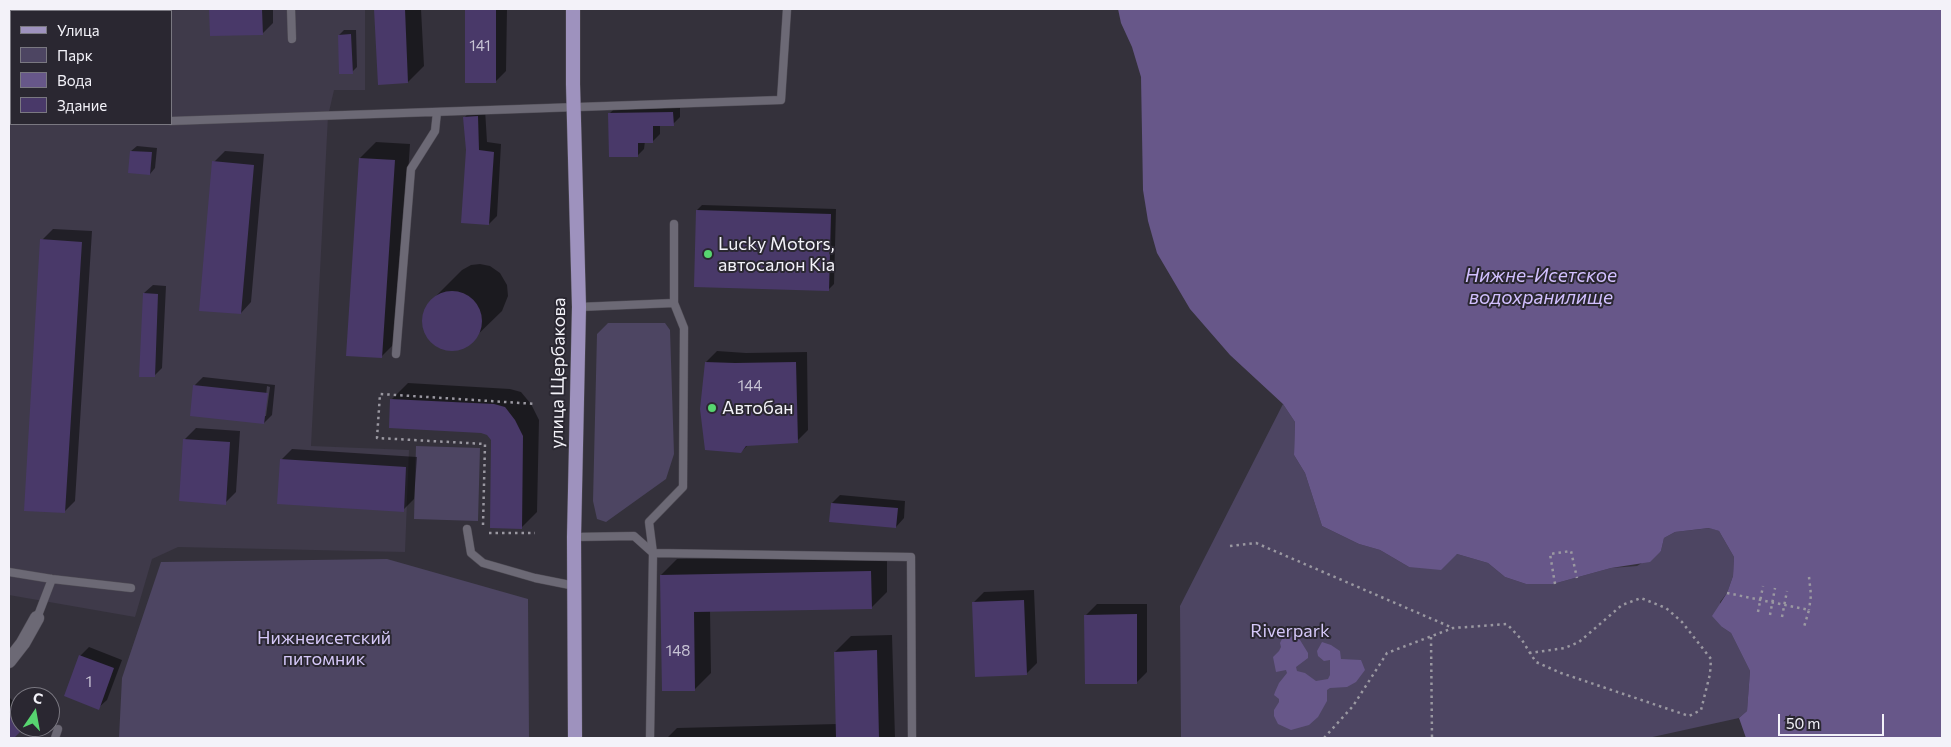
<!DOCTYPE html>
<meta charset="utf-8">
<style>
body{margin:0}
#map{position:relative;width:1951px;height:747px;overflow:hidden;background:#34313b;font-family:Commissioner,sans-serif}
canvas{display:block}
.frame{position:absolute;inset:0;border:10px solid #f3f2f9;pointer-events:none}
.legend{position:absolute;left:10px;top:10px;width:162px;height:115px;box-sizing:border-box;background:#2a2731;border:1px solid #7a7881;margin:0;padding:6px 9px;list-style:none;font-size:15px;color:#f3f2f9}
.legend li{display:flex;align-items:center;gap:10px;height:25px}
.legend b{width:25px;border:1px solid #7a7881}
.north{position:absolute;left:10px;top:687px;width:50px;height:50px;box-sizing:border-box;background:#2a2731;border:1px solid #7a7881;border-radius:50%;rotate:12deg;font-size:14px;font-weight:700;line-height:20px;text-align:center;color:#f3f2f9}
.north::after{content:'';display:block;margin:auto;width:18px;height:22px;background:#57d570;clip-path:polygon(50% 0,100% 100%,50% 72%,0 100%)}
.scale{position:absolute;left:1778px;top:714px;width:106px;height:22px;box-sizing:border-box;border:2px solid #f3f2f9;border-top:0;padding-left:6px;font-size:15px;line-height:18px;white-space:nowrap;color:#f3f2f9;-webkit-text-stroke:4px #2a2731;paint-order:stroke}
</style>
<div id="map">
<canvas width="1951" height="747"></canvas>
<div class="frame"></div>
<ul class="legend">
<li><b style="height:6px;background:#9e92be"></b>Улица</li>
<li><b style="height:14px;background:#4d4562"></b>Парк</li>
<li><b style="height:14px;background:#675789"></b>Вода</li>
<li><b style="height:14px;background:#493969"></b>Здание</li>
</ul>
<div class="north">С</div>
<div class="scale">50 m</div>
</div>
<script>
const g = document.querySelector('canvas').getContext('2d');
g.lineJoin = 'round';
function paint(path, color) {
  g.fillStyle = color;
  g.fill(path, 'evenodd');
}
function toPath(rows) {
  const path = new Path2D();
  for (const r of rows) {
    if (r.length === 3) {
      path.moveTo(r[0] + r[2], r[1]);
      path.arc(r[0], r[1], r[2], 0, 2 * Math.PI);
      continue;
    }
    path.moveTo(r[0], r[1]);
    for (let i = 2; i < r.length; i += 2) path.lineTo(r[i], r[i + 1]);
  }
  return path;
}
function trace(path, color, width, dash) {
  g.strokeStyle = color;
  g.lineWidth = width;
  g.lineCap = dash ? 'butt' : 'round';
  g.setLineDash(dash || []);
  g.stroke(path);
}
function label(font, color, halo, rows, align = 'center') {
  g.font = font + ' Commissioner,sans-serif';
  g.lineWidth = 4;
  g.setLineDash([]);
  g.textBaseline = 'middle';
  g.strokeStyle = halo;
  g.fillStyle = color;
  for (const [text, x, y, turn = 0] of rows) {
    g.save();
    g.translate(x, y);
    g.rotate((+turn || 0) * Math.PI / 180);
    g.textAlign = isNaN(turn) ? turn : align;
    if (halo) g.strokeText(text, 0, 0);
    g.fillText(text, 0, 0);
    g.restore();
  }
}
paint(toPath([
 [9,9,365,9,365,90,334,90,328,116,311,446,409,450,405,552,178,547,152,559,135,617,9,595],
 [11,11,171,11,171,124,11,124]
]), '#3f3a4a');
paint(toPath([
 [608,323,665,323,670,330,674,454,666,479,606,522,597,519,593,501,597,334],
 [1283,404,1295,422,1294,455,1305,473,1322,526,1359,544,1380,550,1409,567,1457,554,1488,563,1505,577,1526,584,1553,584,1611,568,1637,566,1661,551,1664,538,1675,532,1710,528,1719,531,1734,557,1733,576,1727,593,1720,602,1722,627,1731,633,1750,671,1747,711,1739,718,1648,738,1181,738,1180,606],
 [416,446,480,448,478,521,414,519],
 [387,559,528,599,529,738,119,738,122,678,161,562]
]), '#4d4562');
paint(toPath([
 [1118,9,1942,9,1942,738,1746,738,1739,718,1747,711,1750,671,1731,633,1722,627,1712,616,1727,593,1733,576,1734,557,1719,531,1709,528,1675,532,1664,538,1661,551,1650,562,1611,568,1553,584,1526,584,1505,577,1488,563,1457,554,1441,570,1409,567,1380,550,1359,544,1322,526,1305,473,1294,455,1295,422,1283,404,1230,355,1190,309,1157,253,1148,221,1143,190,1141,77,1132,47,1121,23],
 [1294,636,1300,640,1308,653,1308,658,1296,667,1297,671,1305,673,1316,681,1328,679,1330,675,1330,660,1324,661,1318,656,1317,651,1322,642,1331,645,1340,651,1341,659,1361,660,1365,670,1356,682,1347,687,1330,688,1327,690,1327,701,1318,717,1309,725,1291,730,1278,724,1274,716,1274,710,1279,702,1279,699,1274,695,1275,692,1279,683,1287,673,1286,670,1276,672,1273,657,1279,651,1281,647,1280,643,1282,639]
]), '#675789');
paint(toPath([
 [20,9,80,9,80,11,20,11],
 [211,9,273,9,273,23,262,34,211,35],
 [375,9,421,9,424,66,408,82,379,84],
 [466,9,507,9,506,71,495,82,466,82],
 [344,30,356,30,357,67,352,72,339,35],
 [617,106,680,106,680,117,673,124,660,124,660,134,653,141,645,141,644,149,637,156,610,113],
 [472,109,485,109,487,142,501,144,497,216,489,224,465,117],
 [376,142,410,144,397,341,381,357,360,158],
 [137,146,157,148,155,168,150,174,131,151],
 [225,151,264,154,251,302,241,313,214,162],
 [702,205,836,209,834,284,828,290,697,210],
 [53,229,92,231,75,501,64,512,42,240],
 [480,264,490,266,500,273,507,285,508,296,502,311,467,345,453,349,443,348,434,343,426,333,423,317,425,310,434,298,462,270,471,265],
 [153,285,166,286,162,368,154,376,144,293],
 [717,351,746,353,807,352,808,430,797,441,749,444,741,452,706,362],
 [203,377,275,385,272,415,264,423,191,415,195,385],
 [267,386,270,387,266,416,264,416],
 [408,383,510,389,521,392,531,404,539,420,537,512,521,528,493,440,487,434,392,399],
 [196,428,240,431,236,492,225,503,185,439],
 [292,449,417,457,414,499,403,510,281,460],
 [840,495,905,501,904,518,896,527,832,503],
 [887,556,887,592,871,608,710,610,711,673,695,689,661,575,677,559],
 [1034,590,1037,663,1026,674,973,603,984,592],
 [1097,604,1147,604,1147,672,1136,683,1086,615],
 [892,635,895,738,667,738,677,728,837,724,835,652,851,636],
 [89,647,122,660,107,700,98,708,80,656],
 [9,697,20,708,20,727,23,727,12,738,9,738]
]), '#0007');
paint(toPath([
 [209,9,262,9,263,35,210,36],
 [374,9,405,9,408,83,378,85],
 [465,9,496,9,496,83,465,83],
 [351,34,353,74,339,74,338,35],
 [673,112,674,126,653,126,653,143,638,143,638,157,609,157,608,113],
 [478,116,479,150,494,152,489,225,461,223,466,150,463,117],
 [130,151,152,152,150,175,128,173],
 [359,158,395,160,382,358,346,356],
 [212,161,254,165,241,314,199,311],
 [696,210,831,214,829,291,694,287],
 [40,239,82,242,65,513,24,511],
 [452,321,30],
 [143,293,158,294,155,377,139,377],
 [705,362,735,363,796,362,798,443,746,446,741,453,705,450,700,409],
 [193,385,268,393,264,424,190,416],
 [390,399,494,404,505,407,515,420,523,436,522,529,490,528,491,440,487,435,481,433,389,428],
 [183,439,230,442,226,505,179,501],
 [280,459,406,467,404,512,277,504],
 [831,503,898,508,896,528,829,522],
 [871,571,872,609,694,612,695,691,662,691,660,575],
 [1024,600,1027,675,975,677,972,602],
 [1137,614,1137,684,1085,684,1084,615],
 [877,650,879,738,836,738,834,652],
 [79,655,114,668,99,710,64,696],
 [9,707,20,718,20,732,14,738,9,738]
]), '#493969');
const service = toPath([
 [112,9,112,11],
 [291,9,292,39],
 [9,117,11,117],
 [171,121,781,100,787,9],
 [579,307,674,303],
 [396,354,411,169,435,131,437,112],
 [467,529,471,553,483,563,535,578,575,586],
 [574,537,634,536,653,553,911,557,912,738],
 [9,572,52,579,131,588],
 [37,618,52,579],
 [55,738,58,729],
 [650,738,653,553,649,522,683,487,684,328,674,303,674,224]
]);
const minor = toPath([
 [9,661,23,643,37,618]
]);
const primary = toPath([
 [573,9,573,84,579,307,574,537,575,738]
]);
trace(service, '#504d56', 9);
trace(minor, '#504d56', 15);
trace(primary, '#504d56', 15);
trace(toPath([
 [483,525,485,444,377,438,380,394,536,404],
 [489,533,535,533],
 [1230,546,1256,543,1453,628],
 [1809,577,1811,595,1809,610],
 [1555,584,1550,554,1571,551,1577,578],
 [1727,593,1809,610,1804,627],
 [1758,612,1763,586],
 [1770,615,1775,588],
 [1782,617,1787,591],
 [1431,637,1432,738],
 [1324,738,1353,706,1387,653,1453,628,1507,624,1522,640,1530,653,1536,662,1561,673,1689,716,1701,710,1710,674,1711,659,1682,622,1666,608,1641,598,1622,605,1579,642,1565,648,1530,653]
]), '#9a98a1', 2.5, [2.5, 4]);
trace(service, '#6c6975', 8);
trace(minor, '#6c6975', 14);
trace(primary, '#9e92be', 14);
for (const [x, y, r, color] of [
 [708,254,5,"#57d570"],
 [712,408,5,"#57d570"]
]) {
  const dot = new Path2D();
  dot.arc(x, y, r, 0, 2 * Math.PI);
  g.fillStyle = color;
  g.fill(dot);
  trace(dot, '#2a2731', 2);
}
label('15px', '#c8c4d5', null, [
 ["141",480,46],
 ["144",750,386],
 ["148",678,651],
 ["1",89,682]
]);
label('18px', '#f3f2f9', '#2a2731', [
 ["Lucky Motors,",718,244],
 ["автосалон Kia",718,265],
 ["Автобан",722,408]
], 'left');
label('18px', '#f3f2f9', '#2a2731', [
 ["улица Щербакова",558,373,-89]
]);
label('18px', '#d5c8f8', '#2a2731', [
 ["Riverpark",1290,631],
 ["Нижнеисетский",324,638],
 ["питомник",324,659]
]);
label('italic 19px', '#d2c0ff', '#2a2731', [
 ["Нижне-Исетское",1541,276],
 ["водохранилище",1541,298]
]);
</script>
